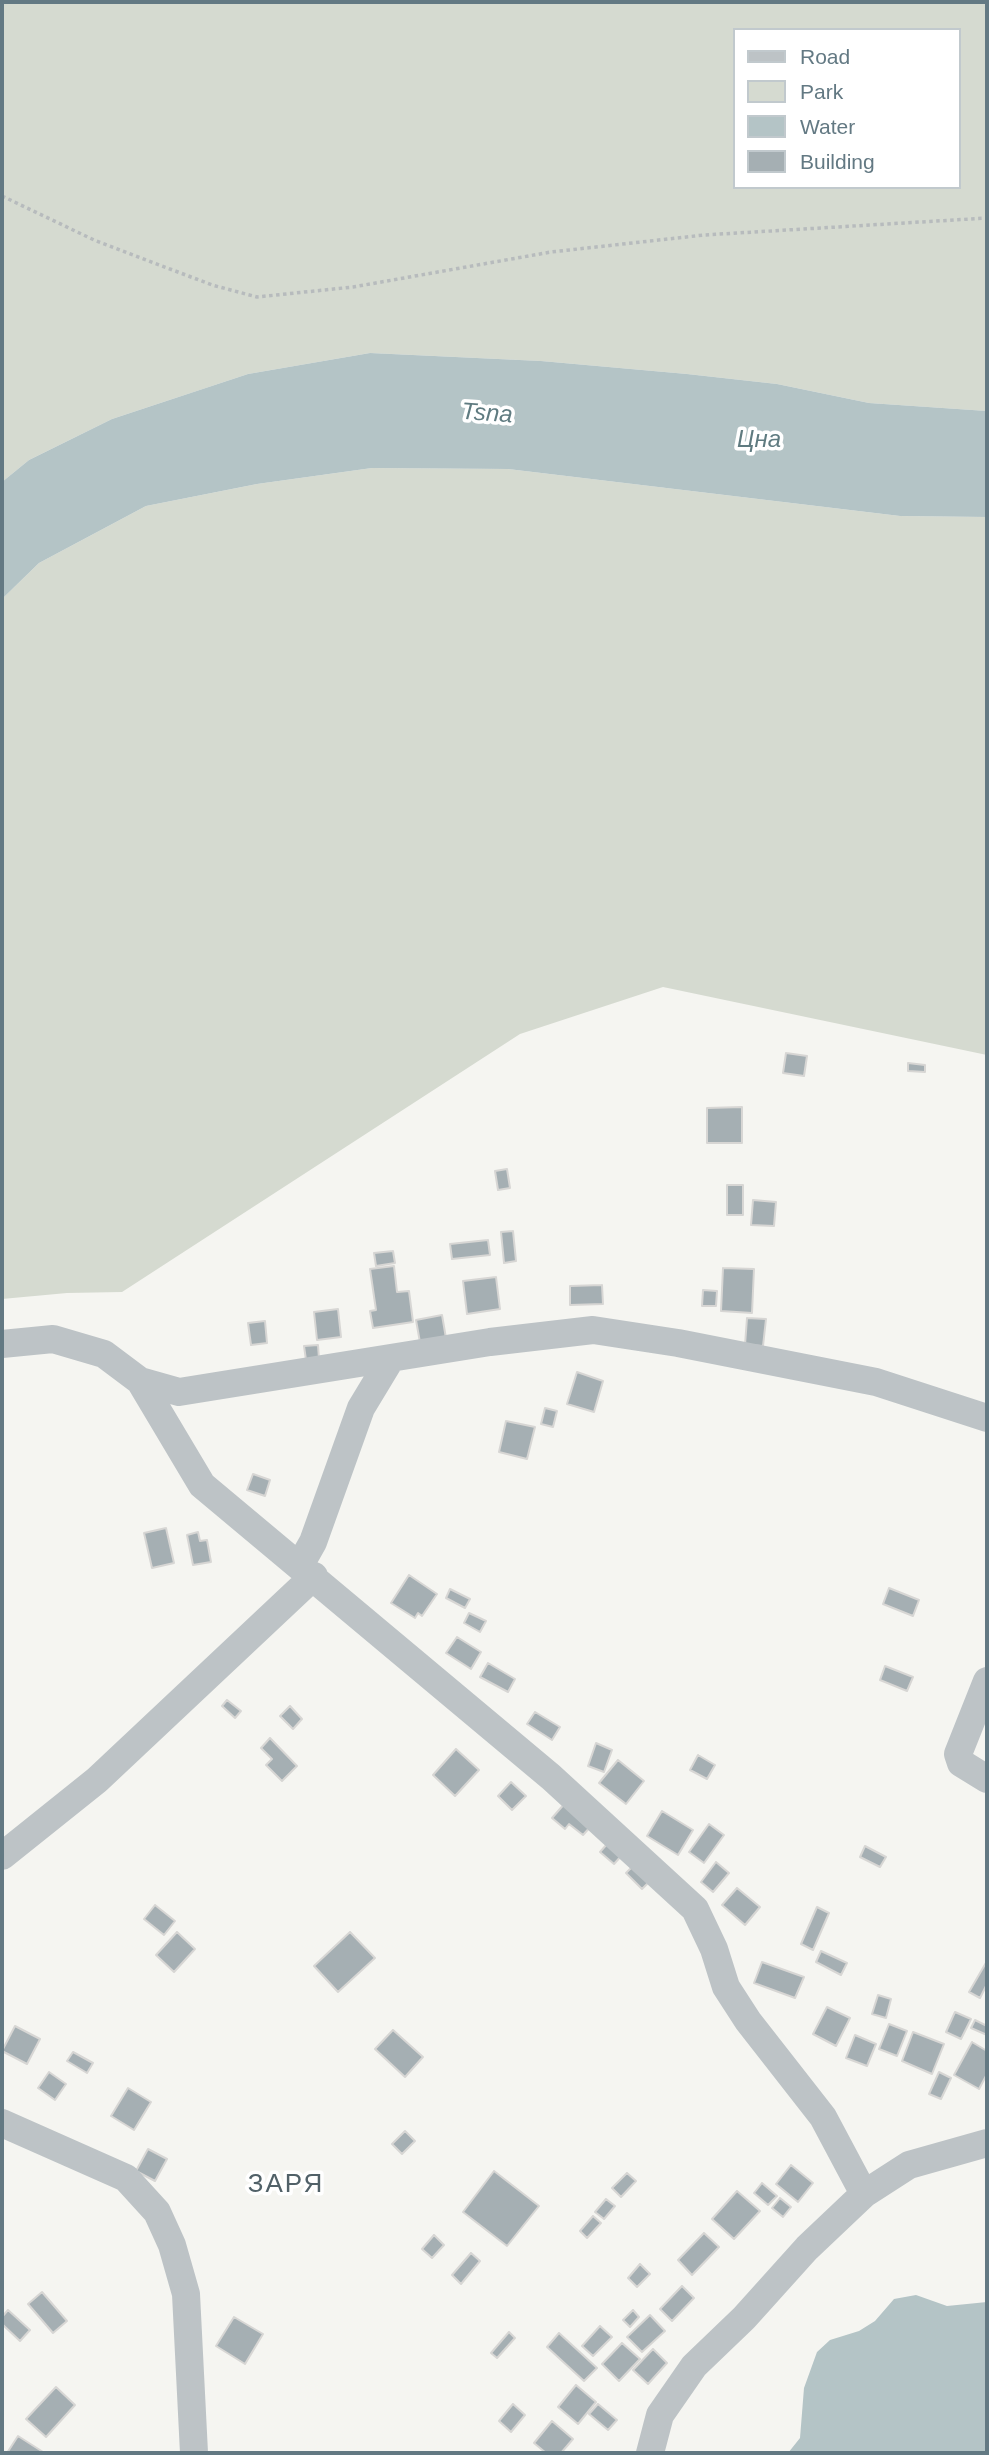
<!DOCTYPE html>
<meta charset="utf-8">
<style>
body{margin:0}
#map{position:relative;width:989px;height:2455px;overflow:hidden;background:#f5f5f1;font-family:Arial,sans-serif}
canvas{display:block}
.frame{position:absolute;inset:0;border:4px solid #637983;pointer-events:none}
.legend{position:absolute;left:733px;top:28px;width:228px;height:161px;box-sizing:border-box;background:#fff;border:2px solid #c1c9cd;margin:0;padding:9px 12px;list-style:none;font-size:21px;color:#637983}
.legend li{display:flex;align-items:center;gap:14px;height:35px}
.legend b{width:35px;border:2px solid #c1c9cd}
</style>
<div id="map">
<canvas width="989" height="2455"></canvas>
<div class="frame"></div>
<ul class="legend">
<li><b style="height:9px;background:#bdc3c6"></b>Road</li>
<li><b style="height:19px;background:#d5dad0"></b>Park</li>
<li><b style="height:19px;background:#b4c4c6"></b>Water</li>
<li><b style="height:19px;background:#a5afb3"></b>Building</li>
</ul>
</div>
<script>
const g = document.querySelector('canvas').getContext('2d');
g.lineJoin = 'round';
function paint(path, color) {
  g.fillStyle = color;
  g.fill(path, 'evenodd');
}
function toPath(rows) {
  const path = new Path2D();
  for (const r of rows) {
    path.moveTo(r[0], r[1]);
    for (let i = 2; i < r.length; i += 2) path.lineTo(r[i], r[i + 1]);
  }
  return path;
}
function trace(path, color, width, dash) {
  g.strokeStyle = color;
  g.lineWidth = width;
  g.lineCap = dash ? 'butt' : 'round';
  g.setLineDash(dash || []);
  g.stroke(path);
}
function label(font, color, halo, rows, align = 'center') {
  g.font = font + ' Arial,sans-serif';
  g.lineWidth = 7;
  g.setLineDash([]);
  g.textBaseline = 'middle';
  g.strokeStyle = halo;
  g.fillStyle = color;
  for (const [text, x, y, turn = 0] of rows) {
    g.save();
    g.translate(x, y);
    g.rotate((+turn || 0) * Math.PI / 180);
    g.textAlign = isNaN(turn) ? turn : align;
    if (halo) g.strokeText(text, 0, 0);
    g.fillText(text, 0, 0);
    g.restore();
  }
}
paint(toPath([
 [2,2,987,2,987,411,869,403,777,384,687,374,541,361,370,353,248,374,112,419,29,460,2,482],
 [735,30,959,30,959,187,735,187],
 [372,468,508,469,900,516,987,517,987,1055,663,987,520,1034,122,1292,67,1293,2,1299,2,599,39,563,146,506,257,484]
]), '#d5dad0');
paint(toPath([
 [370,353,541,361,687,374,777,384,869,403,987,411,987,517,900,516,508,469,372,468,257,484,146,506,39,563,2,599,2,482,29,460,112,419,248,374],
 [916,2295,947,2306,987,2302,987,2453,788,2453,800,2438,804,2388,817,2352,830,2340,859,2331,875,2321,894,2299]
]), '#b4c4c6');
const building = toPath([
 [786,1053,807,1056,804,1076,783,1073,786,1053],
 [908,1063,925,1065,925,1072,908,1071,908,1063],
 [742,1107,742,1143,707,1143,707,1108,742,1107],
 [507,1169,510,1188,498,1190,495,1171,507,1169],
 [727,1185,743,1185,743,1215,727,1215,727,1185],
 [753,1200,776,1202,774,1226,751,1225,753,1200],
 [513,1231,516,1261,504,1263,501,1232,513,1231],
 [488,1240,490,1255,452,1259,450,1244,488,1240],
 [393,1251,395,1263,376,1266,374,1253,393,1251],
 [394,1266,397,1292,409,1291,413,1322,373,1328,370,1311,376,1310,370,1269,394,1266],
 [723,1268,754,1269,752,1313,721,1311,723,1268],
 [496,1277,500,1309,467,1314,463,1281,496,1277],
 [602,1285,603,1304,570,1305,570,1286,602,1285],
 [703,1290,717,1291,716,1306,702,1306,703,1290],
 [338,1309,341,1337,317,1340,314,1312,338,1309],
 [442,1315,447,1344,421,1348,416,1320,442,1315],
 [747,1318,766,1319,763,1346,745,1345,747,1318],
 [265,1321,267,1343,251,1345,248,1323,265,1321],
 [318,1345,319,1359,306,1360,304,1346,318,1345],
 [577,1372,603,1381,594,1412,567,1404,577,1372],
 [545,1408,557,1411,553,1427,541,1424,545,1408],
 [506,1421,535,1427,527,1459,499,1452,506,1421],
 [253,1474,270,1480,265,1496,247,1490,253,1474],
 [166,1528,174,1563,152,1568,144,1533,166,1528],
 [198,1532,200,1541,207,1540,211,1562,193,1565,187,1535,198,1532],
 [409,1575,437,1594,422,1616,418,1613,415,1618,391,1603,409,1575],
 [889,1588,919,1600,913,1616,883,1604,889,1588],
 [450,1589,470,1599,465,1608,446,1598,450,1589],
 [469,1613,486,1621,480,1632,464,1623,469,1613],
 [457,1637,481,1652,471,1669,446,1653,457,1637],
 [488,1663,515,1679,508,1692,480,1677,488,1663],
 [885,1666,913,1677,907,1691,880,1680,885,1666],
 [227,1700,241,1711,235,1718,222,1706,227,1700],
 [290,1706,302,1719,293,1729,280,1716,290,1706],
 [535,1712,560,1727,552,1740,527,1724,535,1712],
 [270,1738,297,1766,282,1781,266,1765,272,1759,261,1748,270,1738],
 [596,1743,612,1750,604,1772,588,1766,596,1743],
 [456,1749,479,1770,455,1796,433,1775,456,1749],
 [698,1755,715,1765,707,1779,690,1770,698,1755],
 [618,1760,644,1781,626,1804,599,1783,618,1760],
 [511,1782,526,1796,512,1810,498,1796,511,1782],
 [566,1802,592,1825,583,1835,569,1824,565,1829,552,1818,566,1802],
 [662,1811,693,1830,678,1855,647,1836,662,1811],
 [709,1824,724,1835,704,1863,689,1852,709,1824],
 [608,1843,622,1855,614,1864,600,1852,608,1843],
 [865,1846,886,1857,880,1867,860,1857,865,1846],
 [716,1862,729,1873,713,1892,701,1882,716,1862],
 [635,1864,651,1880,642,1889,626,1873,635,1864],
 [737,1888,760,1907,745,1925,722,1905,737,1888],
 [155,1905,175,1921,164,1935,144,1919,155,1905],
 [817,1907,829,1913,813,1950,801,1944,817,1907],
 [177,1932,195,1949,174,1972,156,1955,177,1932],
 [350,1932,375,1958,338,1992,314,1966,350,1932],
 [821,1951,847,1963,841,1975,816,1962,821,1951],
 [987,1961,987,1984,980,1998,969,1992,987,1961],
 [762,1962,804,1977,795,1998,754,1983,762,1962],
 [878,1995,891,1999,886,2018,872,2014,878,1995],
 [827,2007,850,2018,836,2046,813,2034,827,2007],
 [955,2012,971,2019,961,2039,946,2032,955,2012],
 [975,2020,987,2026,987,2035,971,2028,975,2020],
 [889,2024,907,2031,897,2056,879,2049,889,2024],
 [15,2026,40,2039,27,2064,2,2051,15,2026],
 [393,2030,423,2057,405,2077,375,2049,393,2030],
 [913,2032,944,2044,932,2074,902,2061,913,2032],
 [855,2035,876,2044,867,2066,846,2058,855,2035],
 [972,2042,987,2051,987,2074,979,2089,954,2075,972,2042],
 [73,2052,93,2063,87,2073,67,2061,73,2052],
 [49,2072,66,2084,55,2100,38,2088,49,2072],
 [939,2072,951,2078,941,2099,929,2094,939,2072],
 [128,2088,151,2102,134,2130,111,2116,128,2088],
 [405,2131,415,2141,402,2154,392,2144,405,2131],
 [148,2149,167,2159,155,2181,136,2171,148,2149],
 [791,2165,813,2183,798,2202,776,2184,791,2165],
 [494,2171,539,2206,507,2246,463,2212,494,2171],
 [627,2173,636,2181,621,2197,612,2188,627,2173],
 [762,2183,777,2196,768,2205,754,2193,762,2183],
 [737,2191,760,2211,734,2239,712,2219,737,2191],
 [780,2198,791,2207,783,2217,772,2208,780,2198],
 [606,2199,615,2206,604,2219,595,2212,606,2199],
 [593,2216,601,2223,587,2238,580,2231,593,2216],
 [704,2233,719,2247,692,2275,678,2260,704,2233],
 [434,2235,444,2245,432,2258,422,2249,434,2235],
 [471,2253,480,2261,461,2284,452,2275,471,2253],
 [640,2264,650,2274,637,2287,628,2278,640,2264],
 [682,2286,694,2298,672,2321,660,2309,682,2286],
 [42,2292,67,2321,53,2333,28,2304,42,2292],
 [8,2310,30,2330,20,2341,2,2324,2,2317,8,2310],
 [633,2310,639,2317,630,2327,623,2320,633,2310],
 [650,2315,665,2331,642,2352,627,2337,650,2315],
 [234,2317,263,2334,245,2364,216,2346,234,2317],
 [600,2326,612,2337,593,2356,582,2346,600,2326],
 [509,2332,515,2338,497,2358,491,2353,509,2332],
 [559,2333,597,2368,584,2381,547,2347,559,2333],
 [622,2343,640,2359,619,2381,602,2364,622,2343],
 [653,2349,667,2363,648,2384,633,2370,653,2349],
 [576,2385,596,2402,578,2424,558,2407,576,2385],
 [56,2387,75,2405,46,2437,26,2419,56,2387],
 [513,2404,525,2415,511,2432,499,2421,513,2404],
 [598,2404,617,2420,608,2430,589,2414,598,2404],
 [552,2421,573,2439,561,2453,546,2453,534,2443,552,2421],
 [18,2436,43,2452,42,2453,7,2453,18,2436]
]);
paint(building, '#a5afb3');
trace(building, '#d7d6d4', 2);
trace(toPath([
 [2,196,94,240,212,285,257,297,353,287,551,252,704,235,987,218]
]), '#b7bbbd', 3.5, [3.5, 3.5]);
trace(toPath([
 [2,1344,53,1339,104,1354,140,1381,202,1485,551,1777,695,1909,714,1949,726,1987,748,2021,823,2117,864,2194],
 [140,1381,179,1392,490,1342,593,1330,678,1343,876,1382,987,1418],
 [300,1565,313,1542,361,1408,390,1360],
 [987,1681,958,1754,961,1763,987,1779],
 [2,1856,97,1780,314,1576],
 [2,2123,126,2178,157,2212,172,2245,186,2294,194,2453],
 [650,2453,660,2415,694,2366,744,2318,807,2248,864,2194,909,2165,987,2143]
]), '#bdc3c6', 28);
label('italic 24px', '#5f7b80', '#fff', [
 ["Tsna",487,414,4],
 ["Цна",759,440]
]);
g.letterSpacing = '2px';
label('26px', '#516168', '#fff', [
 ["ЗАРЯ",286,2185]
]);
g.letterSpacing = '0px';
</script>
